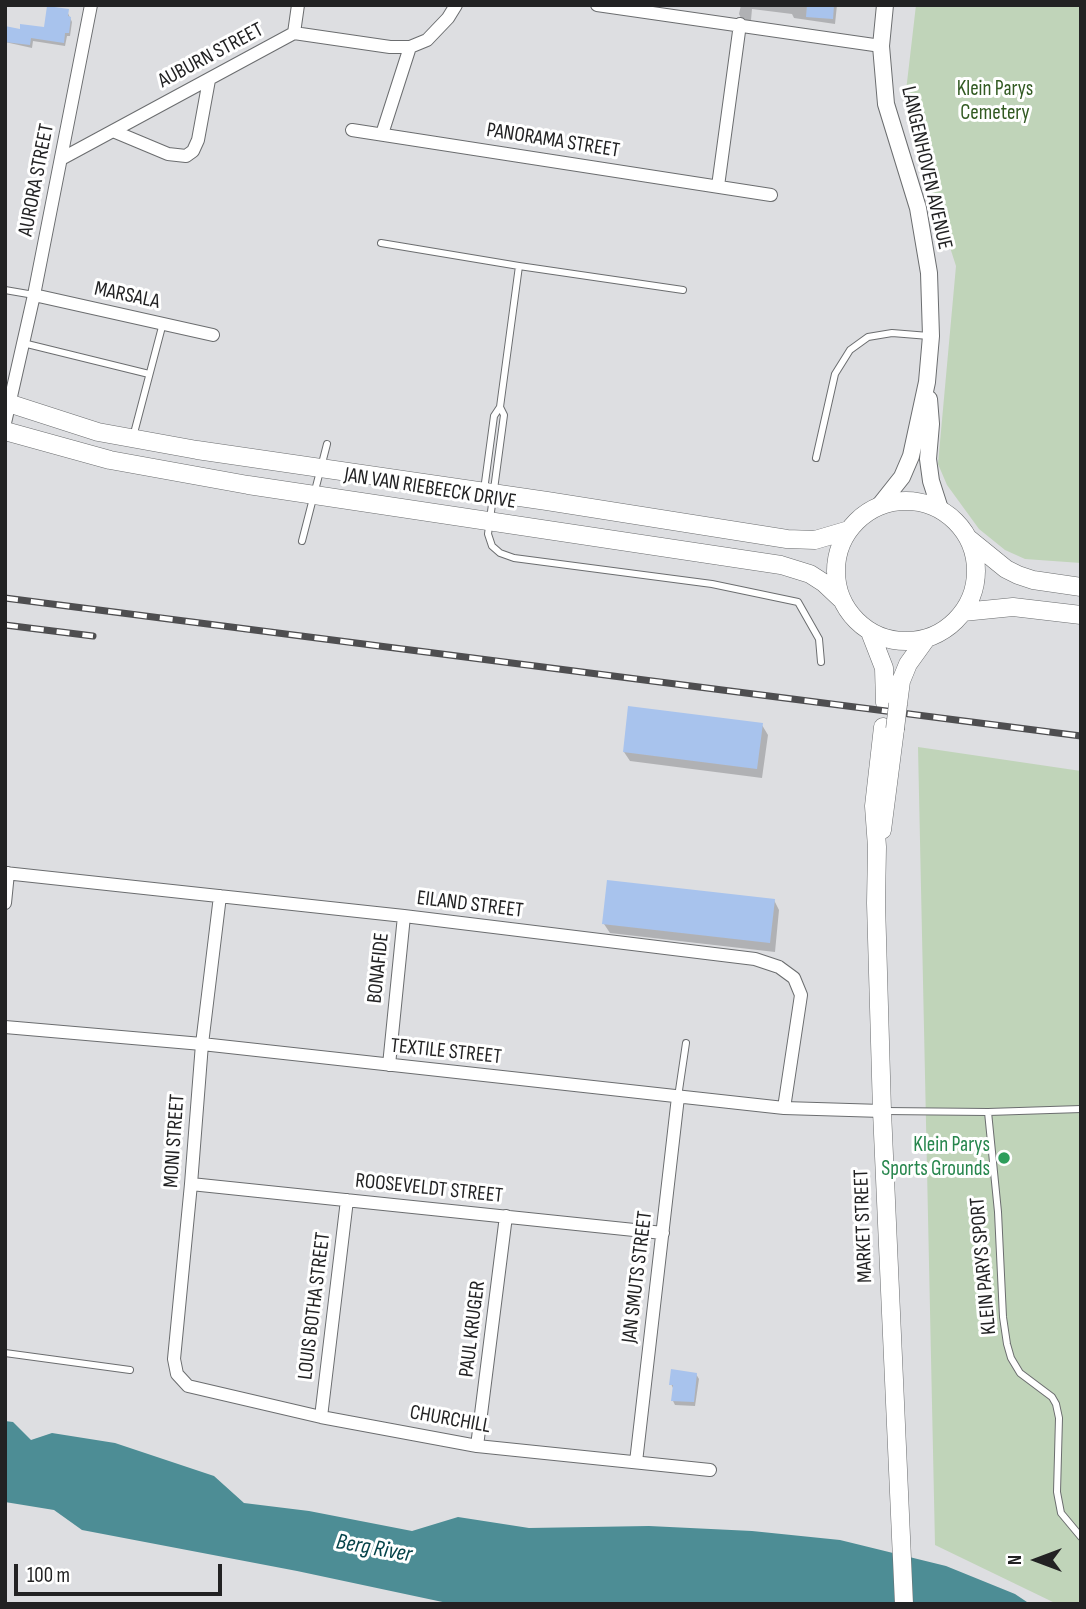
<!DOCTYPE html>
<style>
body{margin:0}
#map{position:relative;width:1086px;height:1609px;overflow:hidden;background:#dddee1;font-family:"Sofia Sans Condensed",sans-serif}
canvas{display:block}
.frame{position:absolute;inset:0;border:7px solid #222223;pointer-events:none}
.north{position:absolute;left:1002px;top:1525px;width:70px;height:70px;-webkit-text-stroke:5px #fff;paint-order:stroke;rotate:270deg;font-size:19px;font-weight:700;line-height:28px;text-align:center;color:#222223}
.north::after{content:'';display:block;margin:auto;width:24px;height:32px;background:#222223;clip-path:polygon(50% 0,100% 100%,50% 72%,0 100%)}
.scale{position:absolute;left:14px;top:1564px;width:208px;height:32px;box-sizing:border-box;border:4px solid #222223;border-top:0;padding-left:9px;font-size:21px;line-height:24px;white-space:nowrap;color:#222223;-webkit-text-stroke:5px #fff;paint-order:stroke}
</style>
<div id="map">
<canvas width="1086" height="1609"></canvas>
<div class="frame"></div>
<div class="north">N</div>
<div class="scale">100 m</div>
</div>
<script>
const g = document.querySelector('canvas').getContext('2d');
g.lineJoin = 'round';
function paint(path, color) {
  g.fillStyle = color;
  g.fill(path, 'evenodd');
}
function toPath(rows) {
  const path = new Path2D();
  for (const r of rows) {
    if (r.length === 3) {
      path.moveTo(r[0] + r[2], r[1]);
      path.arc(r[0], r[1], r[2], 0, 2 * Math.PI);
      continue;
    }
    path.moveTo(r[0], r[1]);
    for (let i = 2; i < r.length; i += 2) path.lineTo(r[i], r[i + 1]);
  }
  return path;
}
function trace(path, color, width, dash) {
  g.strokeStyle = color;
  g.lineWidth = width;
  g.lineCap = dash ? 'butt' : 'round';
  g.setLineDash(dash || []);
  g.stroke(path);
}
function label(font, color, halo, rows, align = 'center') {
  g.font = font + ' "Sofia Sans Condensed",sans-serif';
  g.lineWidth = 6;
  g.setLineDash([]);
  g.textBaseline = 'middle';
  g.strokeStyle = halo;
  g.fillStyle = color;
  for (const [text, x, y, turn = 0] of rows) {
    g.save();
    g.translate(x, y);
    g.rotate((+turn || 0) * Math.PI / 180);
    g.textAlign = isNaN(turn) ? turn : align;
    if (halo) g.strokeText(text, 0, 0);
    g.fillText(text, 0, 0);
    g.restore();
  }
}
paint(toPath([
 [916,5,1081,5,1081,563,1025,559,1005,550,979,529,947,485,938,464,956,266,909,120,906,91],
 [918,747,1081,771,1081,1604,1057,1604,935,1545]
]), '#c0d4b9');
paint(toPath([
 [5,1421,13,1422,31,1440,52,1433,115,1443,214,1476,244,1503,309,1511,412,1531,458,1517,529,1528,649,1526,752,1531,840,1540,946,1566,1015,1594,1030,1604,452,1604,297,1571,82,1530,54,1510,5,1502]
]), '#4d8d95');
paint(toPath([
 [741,5,837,5,835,24,794,18,792,14,752,9,751,20,742,20,739,14],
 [67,11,72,22,70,36,67,36,65,46,33,41,32,48,5,42,5,28,21,32,46,29],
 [762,725,768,735,762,778,630,761,624,752],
 [774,900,779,910,775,952,610,933,604,924],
 [696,1374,699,1379,695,1406,675,1405,673,1401,674,1390,671,1384]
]), '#0003');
paint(toPath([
 [807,5,834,5,833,19,806,17],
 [47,6,69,9,68,16,71,17,69,33,65,33,64,43,31,38,30,45,5,42,5,26,20,29,20,24,44,27],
 [628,706,763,723,757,769,623,752],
 [607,880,775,899,770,943,602,924],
 [671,1369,697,1373,694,1402,671,1401,673,1385,669,1385]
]), '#a8c3ed');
const service = toPath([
 [381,243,519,266,683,290],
 [5,290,34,295],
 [23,343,149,374],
 [500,407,504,415,488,534,492,546,500,553,514,558,712,584,798,602,819,639,821,662],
 [133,437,163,323],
 [816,458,835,374,850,350,868,337,892,333,929,336],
 [484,490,494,416,500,407,519,266],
 [302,541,327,444],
 [678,1097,686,1043],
 [884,1111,988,1112,998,1212,1003,1317,1007,1344,1011,1358,1020,1373,1052,1397,1056,1404,1059,1418,1057,1492,1061,1513,1081,1537],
 [988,1112,1081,1109],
 [5,1353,130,1370]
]);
const minor = toPath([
 [597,5,881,46],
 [294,33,298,5],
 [352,130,771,195],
 [113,131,168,154,186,156,193,151,198,140,209,80],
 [382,134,410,47],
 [61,159,294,33,390,47,410,47,427,40,448,18,456,5],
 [718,186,740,24],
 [34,295,213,335],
 [5,423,34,295,91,5],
 [5,873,404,916,755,959,779,967,794,978,801,995,784,1108],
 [220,896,202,1044,191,1184,174,1359,177,1374,188,1386,321,1417,477,1446,710,1470],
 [5,903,8,873],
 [5,1027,202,1044,784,1108,882,1111],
 [389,1065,404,916],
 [191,1184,663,1233],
 [321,1417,347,1200],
 [477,1446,506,1216],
 [636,1462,678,1097]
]);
const tertiary = toPath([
 [929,399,931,424,928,459,931,481,940,509],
 [879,506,902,477,911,456,927,382,931,336,929,273,918,208,886,104,881,46,885,5]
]);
const secondary = toPath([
 [5,402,98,432,197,450,547,501,787,539,815,540,849,530],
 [5,431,110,460,248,485,781,565,810,574,824,583,841,599],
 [906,571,70],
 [969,539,1006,569,1018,575,1033,580,1081,587],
 [963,612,1013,607,1081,615],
 [870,632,884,668,885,703],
 [898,704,901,681,908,664,926,639],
 [883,727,874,806,877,847,876,903,882,1111,904,1604],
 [882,830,895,729]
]);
trace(service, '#6b6d6f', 8);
trace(minor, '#6b6d6f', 14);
trace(tertiary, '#6b6d6f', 18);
trace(secondary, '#6b6d6f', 19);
trace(service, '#fff', 6);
trace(minor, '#fff', 12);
trace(tertiary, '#fff', 16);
trace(secondary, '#fff', 18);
const rail = toPath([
 [5,598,1081,736],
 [5,625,93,636]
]);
trace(rail, '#4e4e50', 7);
trace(rail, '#fff', 4.5, [13]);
const secondaryBridge = toPath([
 [895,729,898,704]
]);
trace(secondaryBridge, '#6b6d6f', 19, []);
trace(secondaryBridge, '#fff', 18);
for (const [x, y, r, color] of [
 [1004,1158,7,"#2e9e5b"]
]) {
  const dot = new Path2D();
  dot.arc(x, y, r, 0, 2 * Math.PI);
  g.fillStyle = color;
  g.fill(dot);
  trace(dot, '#fff', 2.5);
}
label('21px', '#222223', '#fff', [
 ["AUBURN STREET",211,56,-28],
 ["PANORAMA STREET",553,141,9],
 ["LANGENHOVEN AVENUE",926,168,77],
 ["AURORA STREET",37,180,-79],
 ["MARSALA",127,296,12],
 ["JAN VAN RIEBEECK DRIVE",430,489,9],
 ["EILAND STREET",470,905,7],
 ["BONAFIDE",379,968,-84],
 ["TEXTILE STREET",446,1052,6],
 ["MONI STREET",175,1141,-86],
 ["ROOSEVELDT STREET",429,1189,6],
 ["MARKET STREET",864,1226,-92],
 ["KLEIN PARYS SPORT",984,1266,-95],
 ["JAN SMUTS STREET",638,1277,-83],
 ["LOUIS BOTHA STREET",315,1306,-83],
 ["PAUL KRUGER",473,1329,-83],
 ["CHURCHILL",450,1420,10]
]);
label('21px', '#325a22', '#fff', [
 ["Klein Parys",995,90],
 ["Cemetery",995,114]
]);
label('21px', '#27864d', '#fff', [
 ["Klein Parys",990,1146],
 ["Sports Grounds",990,1170]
], 'right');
label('italic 23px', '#06444a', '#fff', [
 ["Berg River",374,1549,10]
]);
</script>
